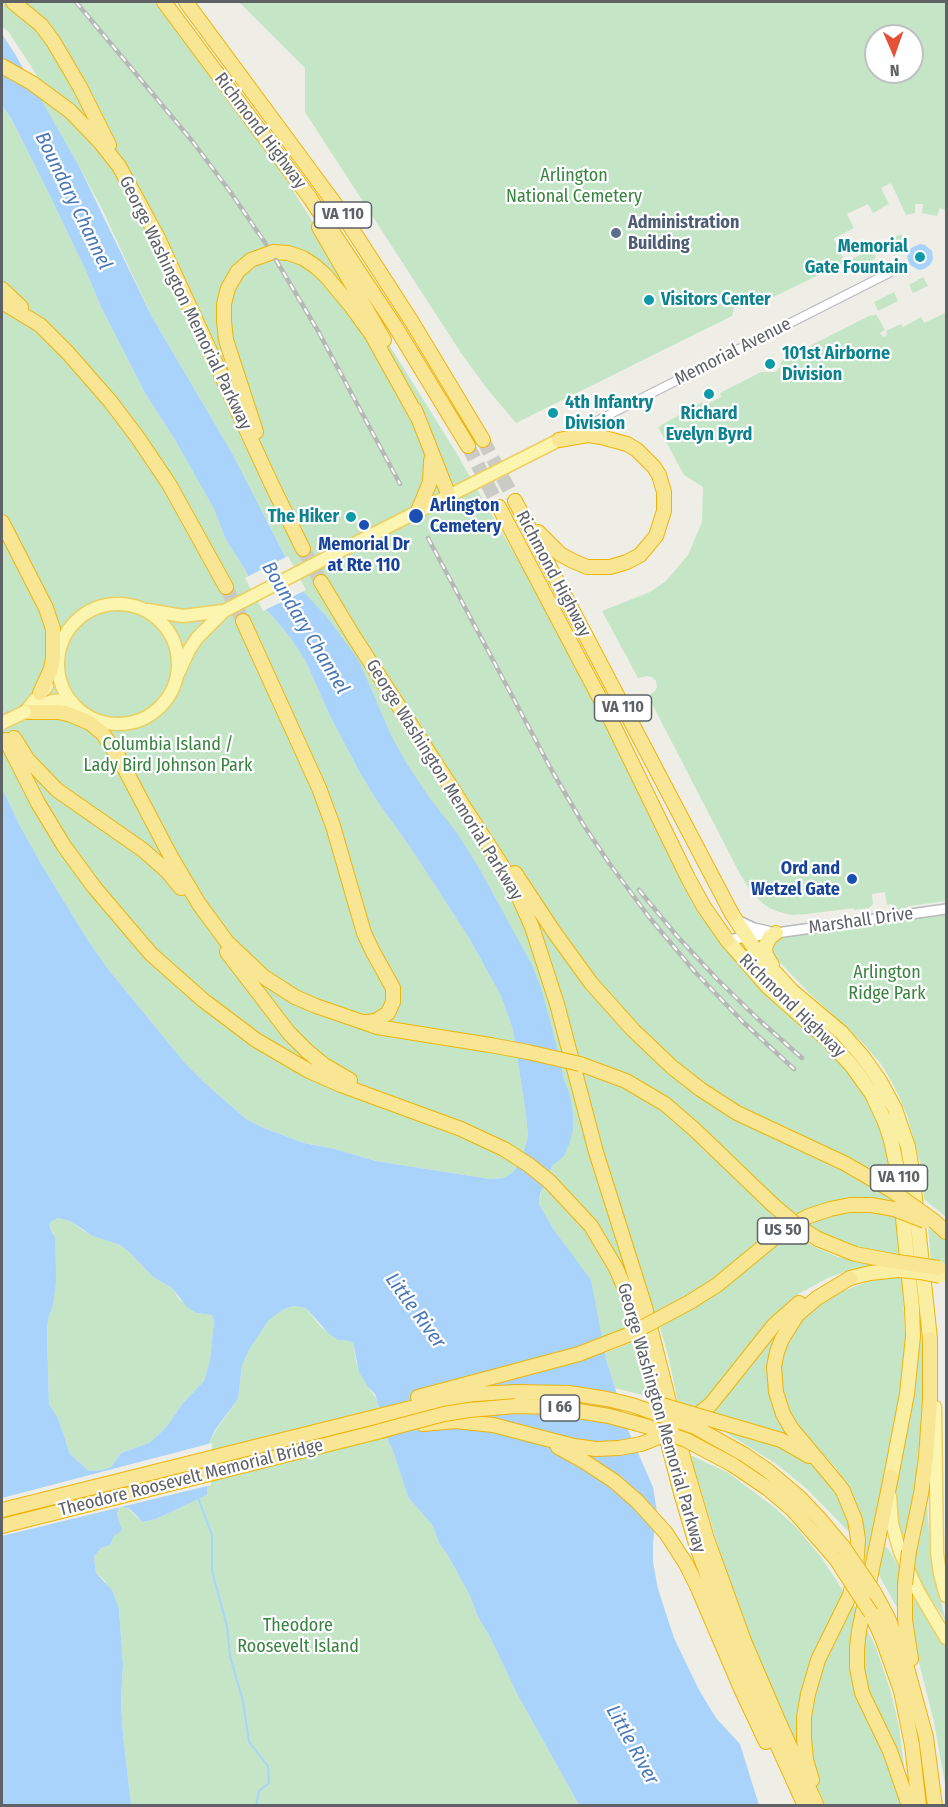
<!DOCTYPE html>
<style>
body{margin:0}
#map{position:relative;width:948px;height:1807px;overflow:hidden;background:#efeee6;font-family:"Fira Sans Condensed",sans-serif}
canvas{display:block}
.frame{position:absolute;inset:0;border:3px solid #5e6166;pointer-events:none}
.north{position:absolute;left:864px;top:24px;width:60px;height:60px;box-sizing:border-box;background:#fff;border:2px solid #bfc0c2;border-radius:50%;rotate:178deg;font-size:16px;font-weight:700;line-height:24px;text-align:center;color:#5e6166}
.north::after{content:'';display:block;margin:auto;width:21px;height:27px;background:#e35138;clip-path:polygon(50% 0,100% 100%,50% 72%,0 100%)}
</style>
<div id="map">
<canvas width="948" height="1807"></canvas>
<div class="frame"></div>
<div class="north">N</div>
</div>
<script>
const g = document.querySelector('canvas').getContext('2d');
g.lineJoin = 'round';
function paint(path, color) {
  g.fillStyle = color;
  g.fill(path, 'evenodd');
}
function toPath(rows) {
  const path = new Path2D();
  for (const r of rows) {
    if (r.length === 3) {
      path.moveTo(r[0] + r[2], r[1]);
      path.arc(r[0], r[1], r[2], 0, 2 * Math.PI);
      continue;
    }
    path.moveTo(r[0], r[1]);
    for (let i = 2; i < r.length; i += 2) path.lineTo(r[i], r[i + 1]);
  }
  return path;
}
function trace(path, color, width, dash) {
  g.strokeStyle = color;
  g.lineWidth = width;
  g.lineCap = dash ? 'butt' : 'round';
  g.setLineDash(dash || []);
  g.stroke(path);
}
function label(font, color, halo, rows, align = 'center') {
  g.font = font + ' "Fira Sans Condensed",sans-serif';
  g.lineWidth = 4.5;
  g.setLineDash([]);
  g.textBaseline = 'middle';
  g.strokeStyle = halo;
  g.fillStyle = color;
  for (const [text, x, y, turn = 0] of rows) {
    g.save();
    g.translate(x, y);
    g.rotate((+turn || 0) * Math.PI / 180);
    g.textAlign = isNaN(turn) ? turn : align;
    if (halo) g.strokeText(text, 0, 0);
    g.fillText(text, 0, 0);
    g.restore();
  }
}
paint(toPath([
 [2,2,159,2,236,99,454,449,614,727,727,940,864,1081,899,1178,894,1209,819,1212,740,1267,603,1345,570,1253,554,1230,539,1204,558,1096,378,724,303,591,232,453,152,317,102,209,79,166,40,99,36,74,8,31,2,27],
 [239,2,946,2,946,211,940,208,937,216,922,213,923,204,915,204,915,213,906,215,891,183,881,188,889,204,873,213,868,204,847,214,854,228,833,239,837,244,845,262,755,306,748,303,739,305,734,308,732,316,516,423,488,390,461,353,305,112,305,68],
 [876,36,912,36,912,72,876,72],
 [2,105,12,120,48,192,86,271,101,307,145,393,175,440,214,509,226,540,244,568,265,609,275,619,291,639,306,662,330,716,360,773,377,801,412,850,469,938,501,996,513,1030,526,1115,528,1136,521,1161,513,1172,504,1178,490,1179,376,1161,335,1149,304,1143,264,1128,246,1119,205,1083,185,1063,108,969,89,942,43,867,20,826,2,788],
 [901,234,906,242,891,250,887,241],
 [872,249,876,258,856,268,852,259],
 [923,277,928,286,913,293,909,285],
 [894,292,898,301,878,311,874,302],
 [945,313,946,317,946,901,909,906,906,909,897,910,896,906,891,904,887,905,885,892,872,894,873,904,869,908,854,910,854,908,807,914,792,915,779,912,769,908,760,901,750,890,740,874,648,696,655,691,657,687,656,681,652,677,647,676,638,678,602,611,650,592,666,581,688,555,702,522,703,487,684,475,658,427,702,402,704,406,721,397,720,393,761,372,776,372,780,367,782,360,871,315,872,316,876,314,885,330,880,333,883,337,887,335,886,331,901,324,903,327,921,317,924,323],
 [946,914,946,1217,924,1199,923,1173,907,1115,893,1084,881,1064,861,1041,810,994,771,953,772,942,778,937],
 [862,1210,895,1215,899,1257,872,1253,823,1235,804,1223,836,1213],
 [58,1218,70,1221,84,1231,120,1245,129,1252,153,1277,172,1288,179,1299,196,1313,212,1315,214,1321,210,1360,204,1381,183,1403,167,1426,157,1436,149,1443,121,1453,111,1467,102,1470,89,1471,70,1454,58,1418,49,1404,47,1334,48,1320,53,1305,54,1234,49,1225,51,1222],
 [928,1228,946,1239,946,1267,931,1261],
 [789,1232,813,1246,838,1257,881,1266,844,1272,830,1277,800,1293,764,1326,709,1398,698,1410,678,1402,668,1355,660,1327,685,1311],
 [902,1276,906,1355,901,1393,869,1563,863,1555,857,1507,851,1491,835,1467,799,1428,792,1417,786,1405,782,1391,780,1366,784,1349,798,1322,827,1297,873,1280],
 [293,1306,306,1308,320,1326,338,1340,349,1341,353,1343,356,1362,368,1387,376,1398,388,1441,393,1451,408,1497,433,1526,439,1543,447,1554,469,1594,478,1617,491,1639,516,1692,579,1805,131,1805,123,1734,121,1702,123,1664,119,1609,105,1581,96,1573,94,1557,101,1548,110,1545,119,1507,127,1508,142,1522,156,1519,207,1495,209,1443,216,1430,238,1399,242,1366,249,1350,268,1321,282,1310],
 [918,1310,923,1352,924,1398,914,1496,903,1544,897,1521,895,1489],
 [787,1319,771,1357,800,1445,708,1414],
 [635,1341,650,1397,615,1388,606,1359,605,1353],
 [723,1426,764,1438,812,1462,841,1496,853,1536,807,1489,775,1463,725,1432],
 [690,1455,727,1472,774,1507,797,1528,821,1557,844,1592,813,1655,806,1676,800,1705,802,1751,796,1747,738,1610],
 [926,1490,931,1562,946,1621,913,1572],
 [883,1547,886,1547,889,1550,900,1569,899,1594,900,1613,876,1570],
 [909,1590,946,1646,946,1790,934,1722,913,1639],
 [852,1601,857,1610,851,1644,884,1753,903,1805,826,1806,818,1789,812,1767,807,1741,814,1679],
 [864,1625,875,1645,891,1692,899,1727,905,1774,866,1686,862,1672]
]), '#c4e6c6');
paint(toPath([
 [2,34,15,54,79,166,152,317,232,453,303,591,326,616,358,659,391,735,405,761,431,800,457,833,479,868,531,963,540,985,553,1032,564,1080,570,1095,573,1115,573,1130,570,1142,564,1156,552,1166,540,1194,539,1204,554,1230,591,1280,606,1359,628,1430,653,1487,657,1512,653,1542,653,1562,658,1589,674,1638,699,1690,716,1718,740,1744,759,1805,579,1805,516,1692,491,1639,478,1617,469,1594,447,1554,439,1543,433,1526,408,1497,393,1451,388,1441,375,1394,368,1387,359,1372,353,1343,349,1341,338,1340,329,1334,306,1308,293,1306,282,1310,268,1321,249,1350,242,1366,238,1399,215,1430,209,1443,207,1495,156,1519,142,1522,136,1515,128,1508,119,1507,117,1515,122,1530,118,1534,114,1535,110,1545,101,1548,94,1557,96,1573,112,1590,119,1609,123,1664,121,1702,123,1734,131,1805,2,1805,2,788,20,826,43,867,89,942,108,969,185,1063,205,1083,246,1119,264,1128,304,1143,335,1149,376,1161,490,1179,504,1178,513,1172,521,1161,528,1136,526,1115,513,1030,501,996,469,938,412,850,377,801,360,773,330,716,306,662,291,639,275,619,265,609,244,568,226,540,214,509,175,440,145,393,101,307,86,271,48,192,12,120,2,105],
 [58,1218,70,1221,93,1236,120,1245,129,1252,153,1277,172,1288,187,1307,196,1313,212,1315,214,1321,210,1360,204,1381,183,1403,167,1426,157,1436,149,1443,121,1453,111,1467,102,1470,89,1471,70,1454,58,1418,49,1404,47,1334,48,1320,53,1305,56,1282,55,1238,49,1225,51,1222],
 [920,244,925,245,932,251,943,245,932,251,933,259,930,265,924,269,919,270,910,265,907,257,911,248]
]), '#aad3fc');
paint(toPath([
 [288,556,306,590,263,611,245,578],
 [212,1443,211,1485,2,1536,2,1498]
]), '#efeee6');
trace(toPath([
 [198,1498,212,1535,212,1571,227,1626,230,1656,243,1701,249,1742,268,1766,269,1783,259,1791,256,1806]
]), '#aad3fc', 2);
trace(toPath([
 [483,440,515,501],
 [468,446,499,507],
 [303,549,321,582],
 [226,587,243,621],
 [2,714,13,736]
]), '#cbcbc6', 14, [14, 7]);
const minor = toPath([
 [571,434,889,273]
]);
const tertiary = toPath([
 [739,921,754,928,768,931],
 [727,940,946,909]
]);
const primary = toPath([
 [340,551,559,440],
 [118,664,60],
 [148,610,183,616,223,611],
 [178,674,189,650,197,638,224,611],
 [27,711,52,701,65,700,72,702],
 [25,712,47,686],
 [935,1407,937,1553,940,1574,946,1596],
 [890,1496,892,1524,900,1552,918,1591,946,1638]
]);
const trunk = toPath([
 [732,914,758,954,792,991,842,1033,863,1057,880,1081,895,1109,908,1147,912,1170,930,1339],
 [727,940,767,986,829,1041,852,1066,872,1094,885,1122,891,1140,899,1178,912,1308,913,1336,907,1394,891,1477],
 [772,965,766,955,765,947,770,937,776,933],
 [850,1278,870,1273,899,1270]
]);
const motorway = toPath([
 [13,2,41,25,53,41,80,87,109,145],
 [164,2,310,198,395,326,468,446],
 [186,2,341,212,412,322,483,440],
 [2,66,32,83,70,111,99,141,119,166,157,236,271,483,303,549],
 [319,227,384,340],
 [2,289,21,307],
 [2,302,40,325,68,353,110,401,138,438,169,484,226,587],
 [415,410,449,496],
 [256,432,226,340,224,321,224,304,228,288,238,271,251,260,273,252,288,253,303,258,315,266,326,276,351,306,372,335,417,416],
 [515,501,732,914],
 [499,507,607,712,688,878,704,907,727,940],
 [418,511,430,482,431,461],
 [2,522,46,608,53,629,53,658,51,669,40,693],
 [538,532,560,554,573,561,587,567,610,567,627,562,640,555,646,548,656,536,664,511,664,492,659,475,654,467,637,450,627,444,601,437,588,435,559,440],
 [321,582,354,637,499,861,517,893,532,927,557,1004,596,1152,645,1307,684,1461,707,1539,744,1641,777,1718,817,1806],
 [243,621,319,788,333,826,364,933,373,952,393,988,393,1002,388,1013,376,1021,366,1022],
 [25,712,59,712,71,715,90,723,103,734,118,756,170,855,199,904,227,942,264,977,295,997,316,1006,377,1027,490,1045],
 [14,738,28,760,57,790,143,850,167,871,181,888],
 [6,740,38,803,64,846,94,887,151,954,203,1000,256,1040,309,1071,341,1085,461,1129,504,1149,529,1165,550,1182,591,1226,616,1268,628,1296,642,1343,681,1493,696,1544,715,1596,756,1698,805,1806],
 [515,873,554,932,591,983,633,1030,672,1067,700,1089,737,1113,844,1163,891,1190],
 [227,952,289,1033,307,1051,324,1065,350,1080],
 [580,1064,626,1081,665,1104,695,1130,772,1204],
 [934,1221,946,1232],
 [818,1239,855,1254,898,1262],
 [690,1302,717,1285,786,1228,809,1216,830,1209,850,1205,871,1205,894,1209],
 [418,1397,579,1354],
 [690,1421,711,1404,774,1325,799,1303],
 [723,1423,781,1440,809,1456],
 [423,1424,455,1421,493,1425,574,1446,596,1449],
 [558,1447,585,1462,614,1481,638,1502,666,1533,686,1564,697,1586,742,1691,766,1742],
 [745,1455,767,1470,799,1497,818,1517,844,1548],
 [733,1465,767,1488,793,1510,836,1559],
 [891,1477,859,1631,857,1648,857,1668,862,1693,890,1751,909,1806],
 [2,1510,435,1402,475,1394,516,1392],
 [2,1526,389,1429],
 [909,1551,921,1494,926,1457,930,1401,930,1339],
 [905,1584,905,1620,911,1659],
 [874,1592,888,1618,907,1668,926,1737,935,1806],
 [871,1613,883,1640,901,1691,912,1745,919,1806],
 [812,1780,806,1760,804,1738,804,1717,808,1694,818,1660,850,1595,856,1570,858,1539,855,1520,843,1491,837,1483,791,1428,783,1414,776,1392,774,1367,777,1352,782,1339,797,1315,817,1298,850,1278]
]);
trace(minor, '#b6b8bc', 10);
trace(tertiary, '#b6b8bc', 12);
trace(primary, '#eccf62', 15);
trace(trunk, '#edb409', 16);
trace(motorway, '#edb409', 16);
trace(minor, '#fff', 8);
trace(tertiary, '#fff', 9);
trace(primary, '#fcf5af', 12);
trace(trunk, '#faeea2', 14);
trace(motorway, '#f9e694', 14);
const rail = toPath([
 [76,2,193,142,231,193,266,244],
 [276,260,318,331,400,484],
 [428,538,551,769,583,824,609,863,649,917,695,972,744,1023,794,1069],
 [639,890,677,936,717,979,758,1019,802,1058]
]);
trace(rail, '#b6b7b7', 4.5);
trace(rail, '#fff', 2, [7]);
const primaryBridge = toPath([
 [224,611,340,551],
 [2,723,25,712]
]);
const trunkBridge = toPath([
 [899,1270,920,1272,940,1276]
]);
const motorwayBridge = toPath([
 [490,1045,528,1052,580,1064],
 [891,1190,934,1221],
 [772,1204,799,1227,818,1239],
 [894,1209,925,1221],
 [898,1262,939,1268],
 [579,1354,630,1334,690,1302],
 [516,1392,569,1393,607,1399,632,1405,695,1427,745,1455],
 [662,1405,723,1423],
 [380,1431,444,1414,469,1410,516,1406,553,1407,609,1416,649,1427,686,1440,733,1465],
 [596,1449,619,1448,641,1444,672,1432],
 [844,1548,874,1592],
 [836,1559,871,1613],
 [905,1584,909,1551]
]);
trace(primaryBridge, '#eccf62', 15, []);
trace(trunkBridge, '#edb409', 16, []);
trace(motorwayBridge, '#edb409', 16, []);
trace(primaryBridge, '#fcf5af', 12);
trace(trunkBridge, '#faeea2', 14);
trace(motorwayBridge, '#f9e694', 14);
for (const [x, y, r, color] of [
 [616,233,6,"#5c6f8a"],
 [920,257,6,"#0f9aa8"],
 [649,300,6,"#0f9aa8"],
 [770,364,6,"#0f9aa8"],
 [709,394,6,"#0f9aa8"],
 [553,413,6,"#0f9aa8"],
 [416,516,8,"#1a4fb4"],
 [351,517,6,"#0f9aa8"],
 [364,525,6,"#1a4fb4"],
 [852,879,6,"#1a4fb4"]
]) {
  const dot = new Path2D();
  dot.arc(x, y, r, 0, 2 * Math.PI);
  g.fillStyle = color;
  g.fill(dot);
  trace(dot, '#fff', 2);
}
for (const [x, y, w] of [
 [343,215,57],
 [623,708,57],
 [899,1178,57],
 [783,1231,51],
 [560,1408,39]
]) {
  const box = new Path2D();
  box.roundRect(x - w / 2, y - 13, w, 26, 4.5);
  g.fillStyle = '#fff';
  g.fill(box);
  trace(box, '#5e6166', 1.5);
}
label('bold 16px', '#5e6166', null, [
 ["VA 110",343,215],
 ["VA 110",623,708],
 ["VA 110",899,1178],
 ["US 50",783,1231],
 ["I 66",560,1408]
]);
label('18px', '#5e6166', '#fff', [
 ["Richmond Highway",260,131,53],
 ["George Washington Memorial Parkway",185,303,64],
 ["Memorial Avenue",733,352,-27],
 ["Richmond Highway",553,574,62],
 ["George Washington Memorial Parkway",444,780,58],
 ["Marshall Drive",861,921,-8],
 ["Richmond Highway",792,1006,44],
 ["George Washington Memorial Parkway",661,1418,74],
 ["Theodore Roosevelt Memorial Bridge",191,1478,-14]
]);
label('18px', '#388340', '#fff', [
 ["Arlington",574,176],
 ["National Cemetery",574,197],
 ["Columbia Island /",168,745],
 ["Lady Bird Johnson Park",168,766],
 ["Arlington",887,973],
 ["Ridge Park",887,994],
 ["Theodore",298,1626],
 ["Roosevelt Island",298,1647]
]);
label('bold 18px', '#4e5e75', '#fff', [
 ["Administration",628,223],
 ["Building",628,244]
], 'left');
label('bold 18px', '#0d838f', '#fff', [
 ["Memorial",908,247,"right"],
 ["Gate Fountain",908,268,"right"],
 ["Visitors Center",661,300],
 ["101st Airborne",782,354],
 ["Division",782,375],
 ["4th Infantry",565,403],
 ["Division",565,424],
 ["Richard",709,414,"center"],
 ["Evelyn Byrd",709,435,"center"],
 ["The Hiker",339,517,"right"]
], 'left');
label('bold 18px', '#164399', '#fff', [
 ["Arlington",430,506],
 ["Cemetery",430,527],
 ["Memorial Dr",364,545,"center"],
 ["at Rte 110",364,566,"center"],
 ["Ord and",840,869,"right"],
 ["Wetzel Gate",840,890,"right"]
], 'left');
label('italic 20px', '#4978b7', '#fff', [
 ["Boundary Channel",73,201,64],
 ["Boundary Channel",305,628,59],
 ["Little River",415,1311,54],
 ["Little River",632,1745,61]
]);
</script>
